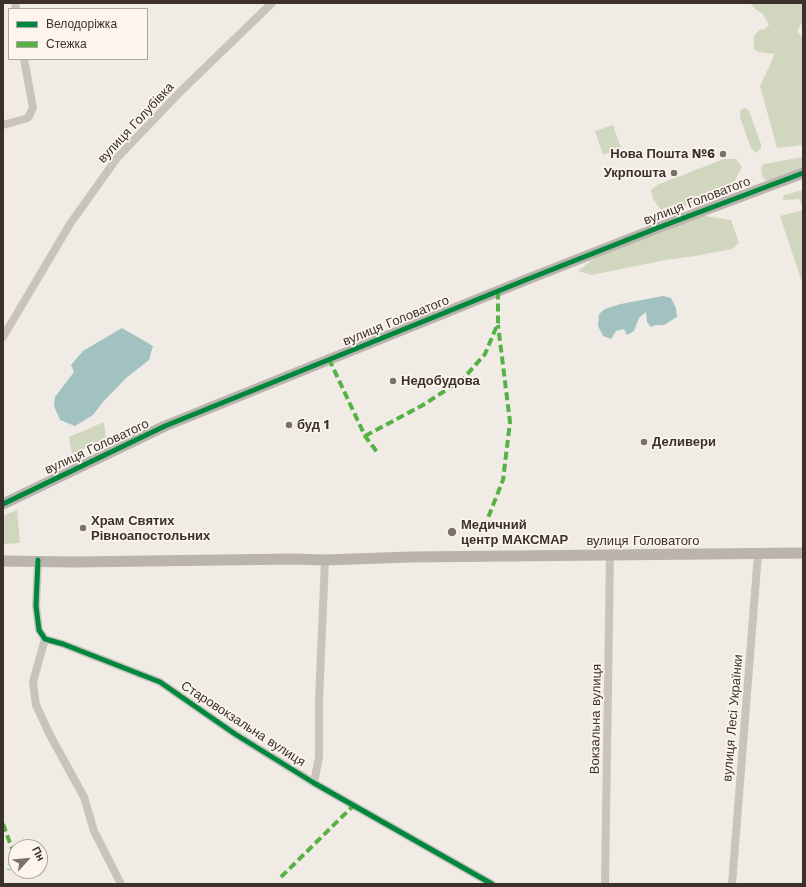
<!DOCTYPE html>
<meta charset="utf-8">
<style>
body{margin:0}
#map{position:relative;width:806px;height:887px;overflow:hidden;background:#f0ebe5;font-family:"Work Sans",sans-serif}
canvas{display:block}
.frame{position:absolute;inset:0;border:4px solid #3b302b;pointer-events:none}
.legend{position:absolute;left:8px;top:8px;width:140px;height:52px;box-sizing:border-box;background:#fbf5ee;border:1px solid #aea6a0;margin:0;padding:5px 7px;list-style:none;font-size:12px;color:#3b302b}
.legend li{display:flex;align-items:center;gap:8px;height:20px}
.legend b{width:20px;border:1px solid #aea6a0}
.north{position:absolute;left:8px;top:839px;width:40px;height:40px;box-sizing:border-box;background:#fbf5ee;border:1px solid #aea6a0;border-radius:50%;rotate:63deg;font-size:11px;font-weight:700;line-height:16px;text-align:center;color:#3b302b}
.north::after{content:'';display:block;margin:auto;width:14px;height:18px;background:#7a716c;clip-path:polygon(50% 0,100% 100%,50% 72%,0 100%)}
</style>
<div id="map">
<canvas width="806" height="887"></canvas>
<div class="frame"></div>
<ul class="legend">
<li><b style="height:5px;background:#00873e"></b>Велодоріжка</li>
<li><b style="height:5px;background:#57b246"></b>Стежка</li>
</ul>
<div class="north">Пн</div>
</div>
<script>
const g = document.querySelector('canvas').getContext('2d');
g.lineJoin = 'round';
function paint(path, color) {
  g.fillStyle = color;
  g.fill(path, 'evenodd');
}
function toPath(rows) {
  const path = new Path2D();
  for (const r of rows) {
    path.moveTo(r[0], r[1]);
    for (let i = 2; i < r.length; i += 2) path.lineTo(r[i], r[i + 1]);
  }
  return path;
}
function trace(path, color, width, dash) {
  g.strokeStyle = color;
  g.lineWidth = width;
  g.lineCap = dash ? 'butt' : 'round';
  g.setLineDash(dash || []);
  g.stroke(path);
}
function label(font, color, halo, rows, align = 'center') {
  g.font = font + ' "Work Sans",sans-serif';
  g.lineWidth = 3.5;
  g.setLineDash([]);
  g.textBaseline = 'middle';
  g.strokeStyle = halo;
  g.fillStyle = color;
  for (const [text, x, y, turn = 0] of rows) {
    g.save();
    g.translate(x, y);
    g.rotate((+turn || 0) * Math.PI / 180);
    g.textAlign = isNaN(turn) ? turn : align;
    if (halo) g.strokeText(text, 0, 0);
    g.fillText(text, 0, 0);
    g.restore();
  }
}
paint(toPath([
 [750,3,803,3,803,21,797,31,803,38,803,145,777,148,760,86,775,54,758,52,754,49,754,36,759,30,765,29,769,25,763,14,755,9],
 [746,108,749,111,761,144,761,148,756,153,751,148,740,117,740,111,742,109],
 [613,125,621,148,603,155,595,131],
 [803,157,803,167,770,180,765,180,762,176,761,167,764,164],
 [724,159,736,159,742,167,734,182,685,206,669,211,661,210,653,199,651,190,657,185],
 [803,190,803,207,799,199,783,200,784,195],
 [803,210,803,282,802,282,780,216],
 [699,215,731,220,739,243,732,249,695,256,665,260,592,275,578,271,592,260],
 [104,422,106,439,72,454,69,437],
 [17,510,20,543,3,544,3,516]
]), '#d1d6bf');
paint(toPath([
 [663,296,671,298,676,308,677,317,664,325,655,325,651,327,647,322,646,312,639,318,634,331,627,335,624,329,616,331,611,339,603,336,598,326,599,314,605,309,621,304],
 [122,328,153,346,149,360,126,378,103,402,93,415,75,426,60,420,54,406,55,397,74,372,71,365,83,351]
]), '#a1c2c1');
trace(toPath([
 [15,3,16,9],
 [3,125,28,118,33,108,24,59],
 [3,337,70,224,117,158,181,91,272,3],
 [38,560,36,606,39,630,45,639,63,644,160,682,235,734,314,783,492,884],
 [45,639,33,682,36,705,50,735,84,797,94,831,121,884],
 [314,783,319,757,319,700,325,560],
 [605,884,610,555],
 [732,884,758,554]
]), '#c9c3be', 8);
trace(toPath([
 [3,504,165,426,528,279,660,227,803,173],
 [3,561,75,562,294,559,325,560,411,557,803,553]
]), '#bab3ae', 11);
trace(toPath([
 [329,359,365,436,377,452],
 [365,436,423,405,463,379,485,354,498,323,498,292],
 [484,528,503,480,510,422,498,325],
 [3,824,14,854,9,870],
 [281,877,353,806]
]), '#57b246', 4, [8, 4]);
trace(toPath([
 [3,504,165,426,528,279,660,227,803,173],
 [38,560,36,606,39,630,45,639,63,644,160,682,235,734,314,783,492,884]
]), '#00873e', 5);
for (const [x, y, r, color] of [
 [723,154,4,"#7a716c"],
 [674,173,4,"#7a716c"],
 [393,381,4,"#7a716c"],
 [289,425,4,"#7a716c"],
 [644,442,4,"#7a716c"],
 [83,528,4,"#7a716c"],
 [452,532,5,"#7a716c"]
]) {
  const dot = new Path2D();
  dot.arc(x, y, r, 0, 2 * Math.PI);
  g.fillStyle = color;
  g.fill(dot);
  trace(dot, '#fbf5ee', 1.5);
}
label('13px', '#3b302b', '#fbf5ee', [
 ["вулиця Голубівка",136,123,-47],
 ["вулиця Головатого",697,201,-21],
 ["вулиця Головатого",396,321,-22],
 ["вулиця Головатого",97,447,-25],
 ["вулиця Головатого",643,541],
 ["вулиця Лесі Українки",733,718,-85],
 ["Вокзальна вулиця",596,719,-89],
 ["Старовокзальна вулиця",243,724,33]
]);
label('bold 13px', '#3b302b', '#fbf5ee', [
 ["Нова Пошта №6",715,154,"right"],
 ["Укрпошта",666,173,"right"],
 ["Недобудова",401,381],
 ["буд 1",297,425],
 ["Деливери",652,442],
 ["Храм Святих",91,521],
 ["Рівноапостольних",91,536],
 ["Медичний",461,525],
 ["центр МАКСМАР",461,540]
], 'left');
</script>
